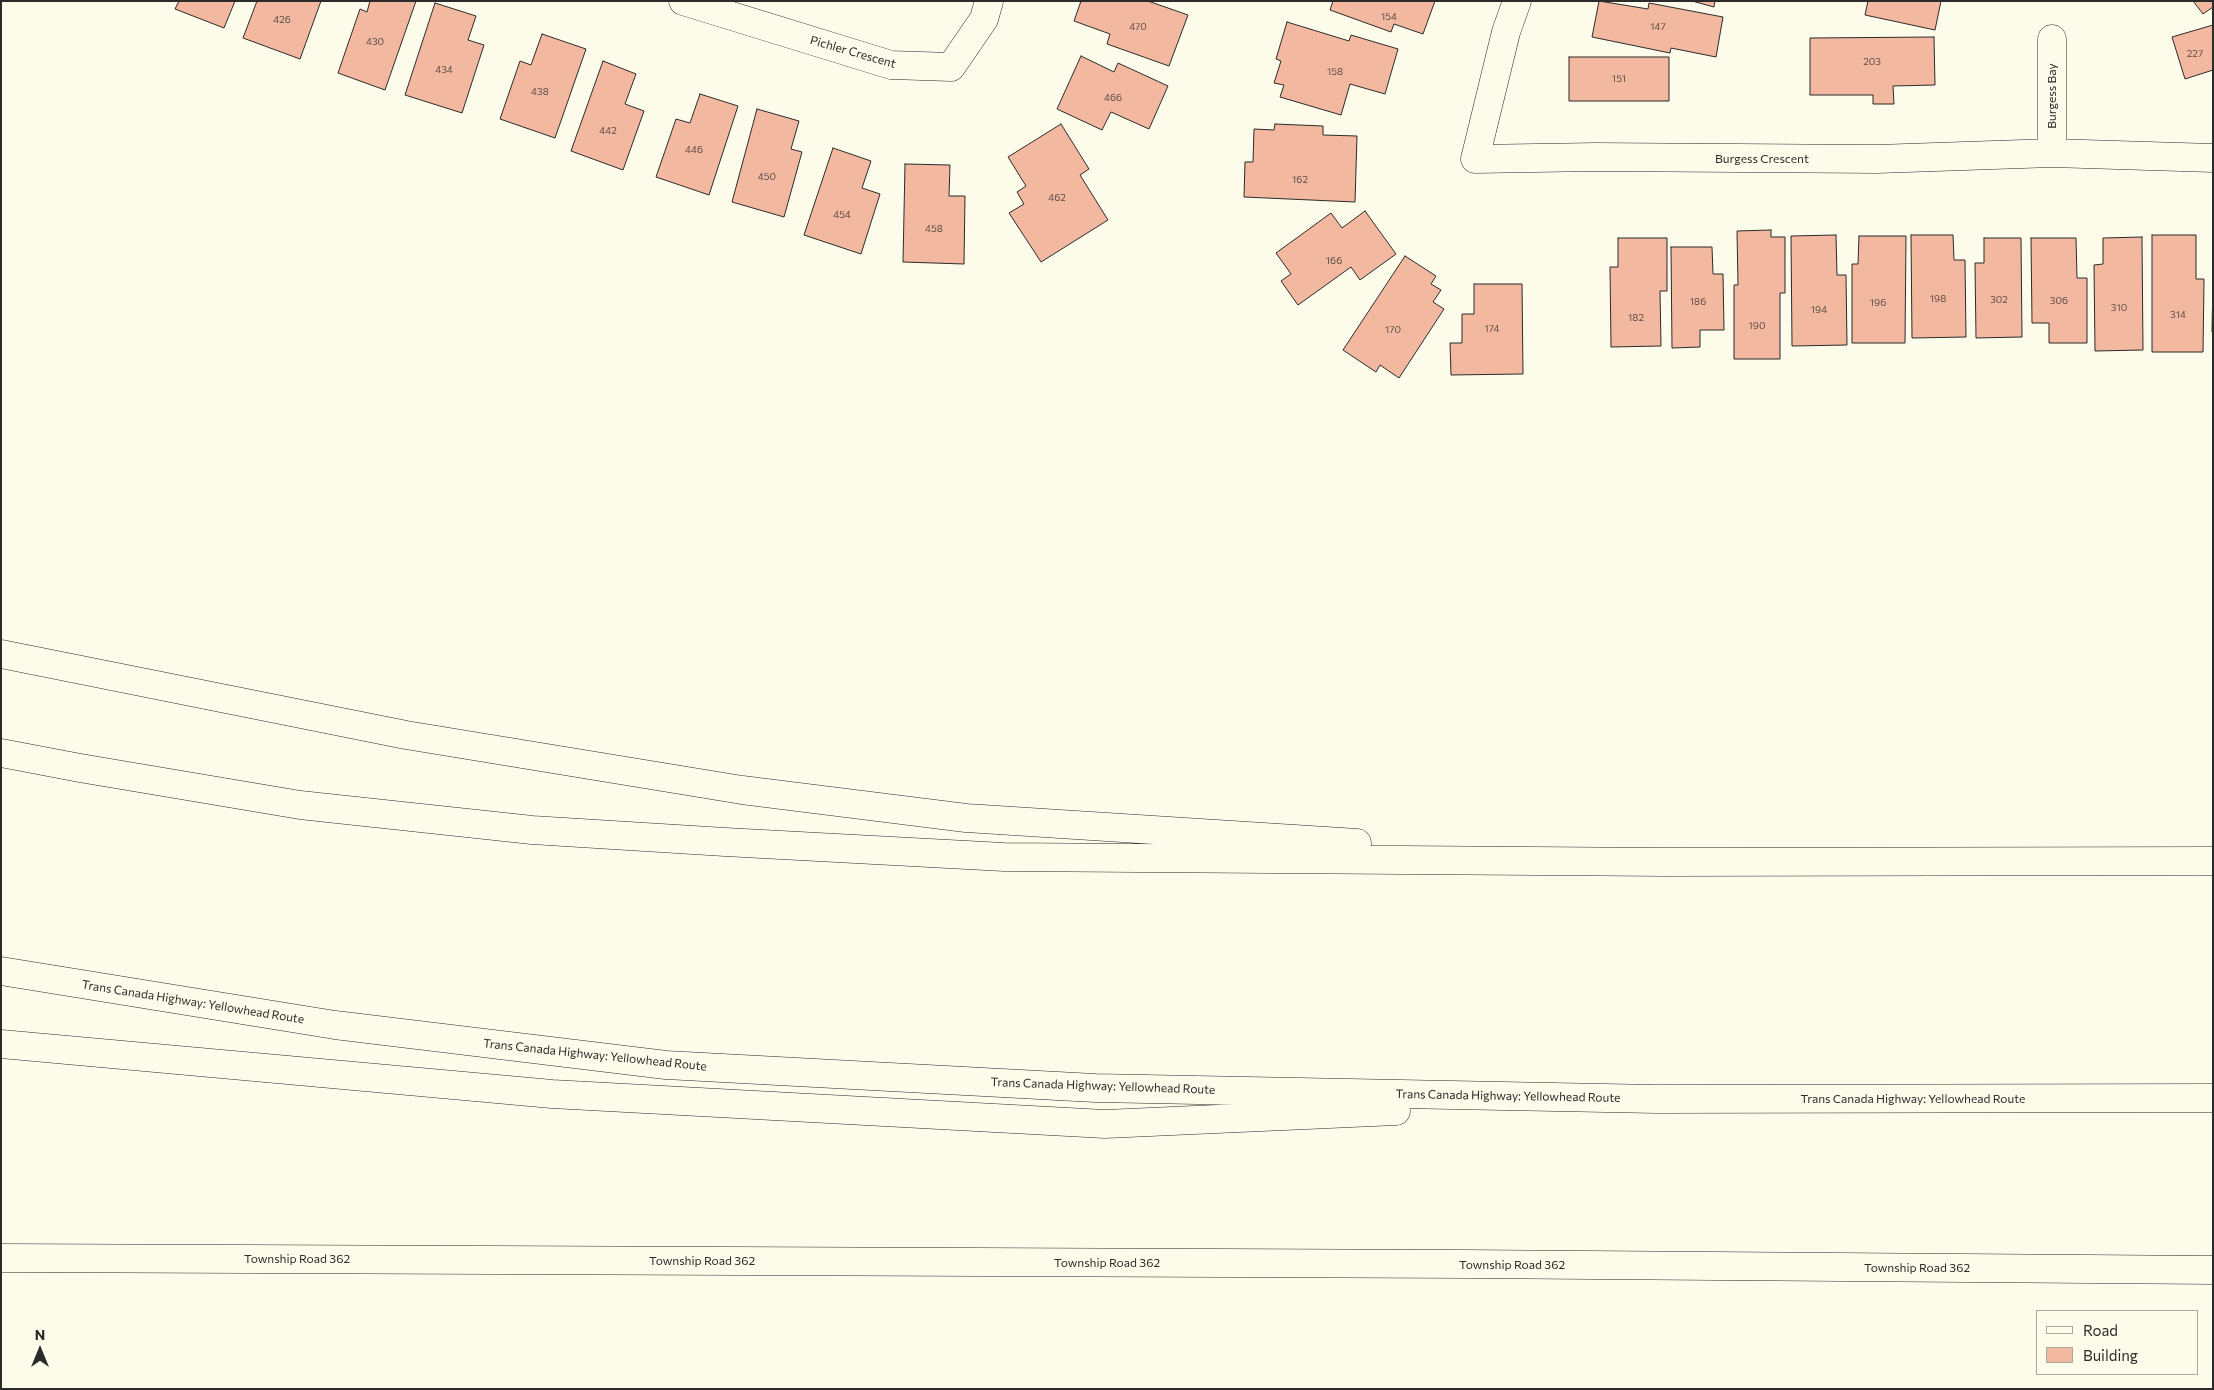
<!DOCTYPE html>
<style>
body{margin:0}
#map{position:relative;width:2214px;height:1390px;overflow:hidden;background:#fdfbea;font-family:Commissioner,sans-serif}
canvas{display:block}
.frame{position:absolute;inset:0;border:2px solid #2b2b2b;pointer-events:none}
.legend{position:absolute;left:2036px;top:1310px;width:162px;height:65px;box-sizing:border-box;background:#fdfbea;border:1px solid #a9a89e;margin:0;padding:6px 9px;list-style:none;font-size:15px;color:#2b2b2b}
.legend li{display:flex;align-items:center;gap:10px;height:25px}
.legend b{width:25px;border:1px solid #a9a89e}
.north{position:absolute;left:15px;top:1325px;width:50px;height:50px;-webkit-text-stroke:4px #fdfbea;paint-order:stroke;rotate:0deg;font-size:14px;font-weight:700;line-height:20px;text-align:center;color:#2b2b2b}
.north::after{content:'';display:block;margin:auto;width:18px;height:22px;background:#2b2b2b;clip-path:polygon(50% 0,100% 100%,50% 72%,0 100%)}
</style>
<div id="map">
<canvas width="2214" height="1390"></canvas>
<div class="frame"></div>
<ul class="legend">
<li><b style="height:6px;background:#fdfbea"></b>Road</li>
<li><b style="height:14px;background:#f2b8a0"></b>Building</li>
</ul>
<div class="north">N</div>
</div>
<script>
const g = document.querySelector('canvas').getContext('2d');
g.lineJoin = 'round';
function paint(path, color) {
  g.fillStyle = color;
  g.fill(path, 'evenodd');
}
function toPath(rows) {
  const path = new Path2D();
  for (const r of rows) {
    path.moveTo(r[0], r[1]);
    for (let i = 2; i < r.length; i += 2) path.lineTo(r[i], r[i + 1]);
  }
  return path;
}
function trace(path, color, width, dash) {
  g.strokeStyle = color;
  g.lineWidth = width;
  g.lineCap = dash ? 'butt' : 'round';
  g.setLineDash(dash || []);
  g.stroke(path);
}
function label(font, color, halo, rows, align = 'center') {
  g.font = font + ' Commissioner,sans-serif';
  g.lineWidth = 4;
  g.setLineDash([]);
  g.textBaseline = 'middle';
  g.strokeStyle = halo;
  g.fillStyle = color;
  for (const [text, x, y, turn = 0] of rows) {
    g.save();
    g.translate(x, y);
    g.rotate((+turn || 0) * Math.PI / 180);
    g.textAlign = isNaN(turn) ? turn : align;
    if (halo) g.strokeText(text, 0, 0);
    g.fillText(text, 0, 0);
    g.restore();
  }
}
const building = toPath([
 [179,1,235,1,224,28,175,9,179,1],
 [257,1,321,1,300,59,243,38,257,1],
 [370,1,416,1,385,90,338,73,360,9,367,12,370,1],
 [1081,1,1148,1,1188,15,1169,66,1107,44,1110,34,1074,21,1081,1],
 [1333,1,1435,1,1423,34,1394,24,1391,32,1330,10,1333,1],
 [1599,1,1648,9,1649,3,1723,17,1716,57,1671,48,1670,53,1592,37,1599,1],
 [1692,1,1715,1,1714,7,1692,1],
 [1868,1,1941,1,1935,30,1865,15,1868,1],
 [2193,1,2213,1,2213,7,2203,14,2193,1],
 [435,3,476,16,468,40,484,45,462,113,405,95,435,3],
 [1287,22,1349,41,1351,35,1398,49,1385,94,1350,84,1341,115,1280,97,1284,85,1274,83,1281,61,1276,59,1287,22],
 [2213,25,2213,70,2185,79,2172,37,2213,25],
 [542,34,586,49,555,138,500,119,520,61,531,65,542,34],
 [1934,37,1935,85,1893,86,1894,104,1873,104,1873,95,1810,95,1810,38,1934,37],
 [1081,56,1114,72,1118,63,1168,86,1149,129,1111,112,1102,130,1057,109,1081,56],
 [1569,57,1669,57,1669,101,1569,101,1569,57],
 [603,61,636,74,625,104,644,111,623,170,571,151,603,61],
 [700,94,738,106,709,195,656,177,676,119,690,123,700,94],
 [757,109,799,121,791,149,802,152,784,217,732,202,757,109],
 [1061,124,1089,169,1080,175,1108,220,1041,262,1009,213,1024,204,1017,192,1026,186,1008,157,1061,124],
 [1275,124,1323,126,1323,135,1357,136,1355,202,1244,197,1245,162,1253,162,1254,129,1274,130,1275,124],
 [833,148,871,161,862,188,880,194,861,254,804,235,833,148],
 [905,164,950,165,949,196,965,196,964,264,903,262,905,164],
 [1365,211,1396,254,1360,280,1351,267,1298,305,1281,281,1291,274,1276,253,1331,213,1342,228,1365,211],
 [1771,230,1771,237,1785,237,1785,293,1780,293,1780,359,1734,359,1734,285,1738,285,1737,231,1771,230],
 [1836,235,1837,275,1846,275,1847,345,1792,346,1791,236,1836,235],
 [1911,235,1953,235,1954,260,1965,260,1966,337,1912,338,1911,235],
 [2152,235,2196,235,2196,279,2204,279,2203,352,2152,352,2152,235],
 [1859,236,1906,236,1905,343,1852,343,1852,264,1858,264,1859,236],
 [2142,237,2143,350,2095,351,2094,265,2103,264,2103,238,2142,237],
 [1618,238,1667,238,1667,291,1660,291,1661,346,1611,347,1610,267,1618,267,1618,238],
 [1984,238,2021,238,2022,337,1976,338,1975,263,1984,263,1984,238],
 [2031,238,2076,238,2077,278,2087,278,2087,343,2049,343,2049,323,2032,323,2031,238],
 [1671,247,1712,247,1713,274,1723,274,1724,330,1700,330,1700,347,1672,348,1671,247],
 [1405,256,1436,276,1431,284,1441,290,1433,302,1444,309,1399,378,1380,365,1376,372,1343,350,1405,256],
 [2213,280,2213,332,2212,332,2213,280],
 [1474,284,1522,284,1523,374,1451,375,1450,343,1462,343,1462,314,1474,314,1474,284]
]);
paint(building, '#f2b8a0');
trace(building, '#2b2b2b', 1);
const minor = toPath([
 [683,1,891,65,951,67,984,19,989,1],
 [1517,1,1506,32,1475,159,1596,157,1877,159,2052,153,2213,158],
 [2052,153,2052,39],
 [1,1258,1466,1264,2213,1270]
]);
const motorway = toPath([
 [1,654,406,735,742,790,966,818,1357,843],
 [1,753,80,768,300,805,532,830,725,842,1004,857,1666,862,2213,861],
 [1,971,335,1025,666,1065,1095,1088,1656,1099,2213,1098],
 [1,1044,552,1094,1105,1124,1396,1111]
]);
trace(minor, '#2b2b2b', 29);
trace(motorway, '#2b2b2b', 29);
trace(minor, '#fdfbea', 28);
trace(motorway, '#fdfbea', 28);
label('10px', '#5d4e48', null, [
 ["154",1389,17],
 ["426",282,20],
 ["470",1138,27],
 ["147",1658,27],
 ["430",375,42],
 ["227",2195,54],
 ["203",1872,62],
 ["434",444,70],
 ["158",1335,72],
 ["151",1619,79],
 ["438",540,92],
 ["466",1113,98],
 ["442",608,131],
 ["446",694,150],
 ["450",767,177],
 ["162",1300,180],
 ["462",1057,198],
 ["454",842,215],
 ["458",934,229],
 ["166",1334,261],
 ["198",1938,299],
 ["302",1999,300],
 ["306",2059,301],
 ["186",1698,302],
 ["196",1878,303],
 ["310",2119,308],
 ["194",1819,310],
 ["314",2178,315],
 ["182",1636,318],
 ["190",1757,326],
 ["174",1492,329],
 ["170",1393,330]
]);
label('12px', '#2b2b2b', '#fdfbea', [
 ["Pichler Crescent",853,52,16],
 ["Burgess Bay",2052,96,-90],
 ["Burgess Crescent",1762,159],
 ["Trans Canada Highway: Yellowhead Route",193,1002,9],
 ["Trans Canada Highway: Yellowhead Route",595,1055,6],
 ["Trans Canada Highway: Yellowhead Route",1103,1086,2],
 ["Trans Canada Highway: Yellowhead Route",1508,1096,1],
 ["Trans Canada Highway: Yellowhead Route",1913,1099],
 ["Township Road 362",297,1259],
 ["Township Road 362",702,1261],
 ["Township Road 362",1107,1263],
 ["Township Road 362",1512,1265],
 ["Township Road 362",1917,1268]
]);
</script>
